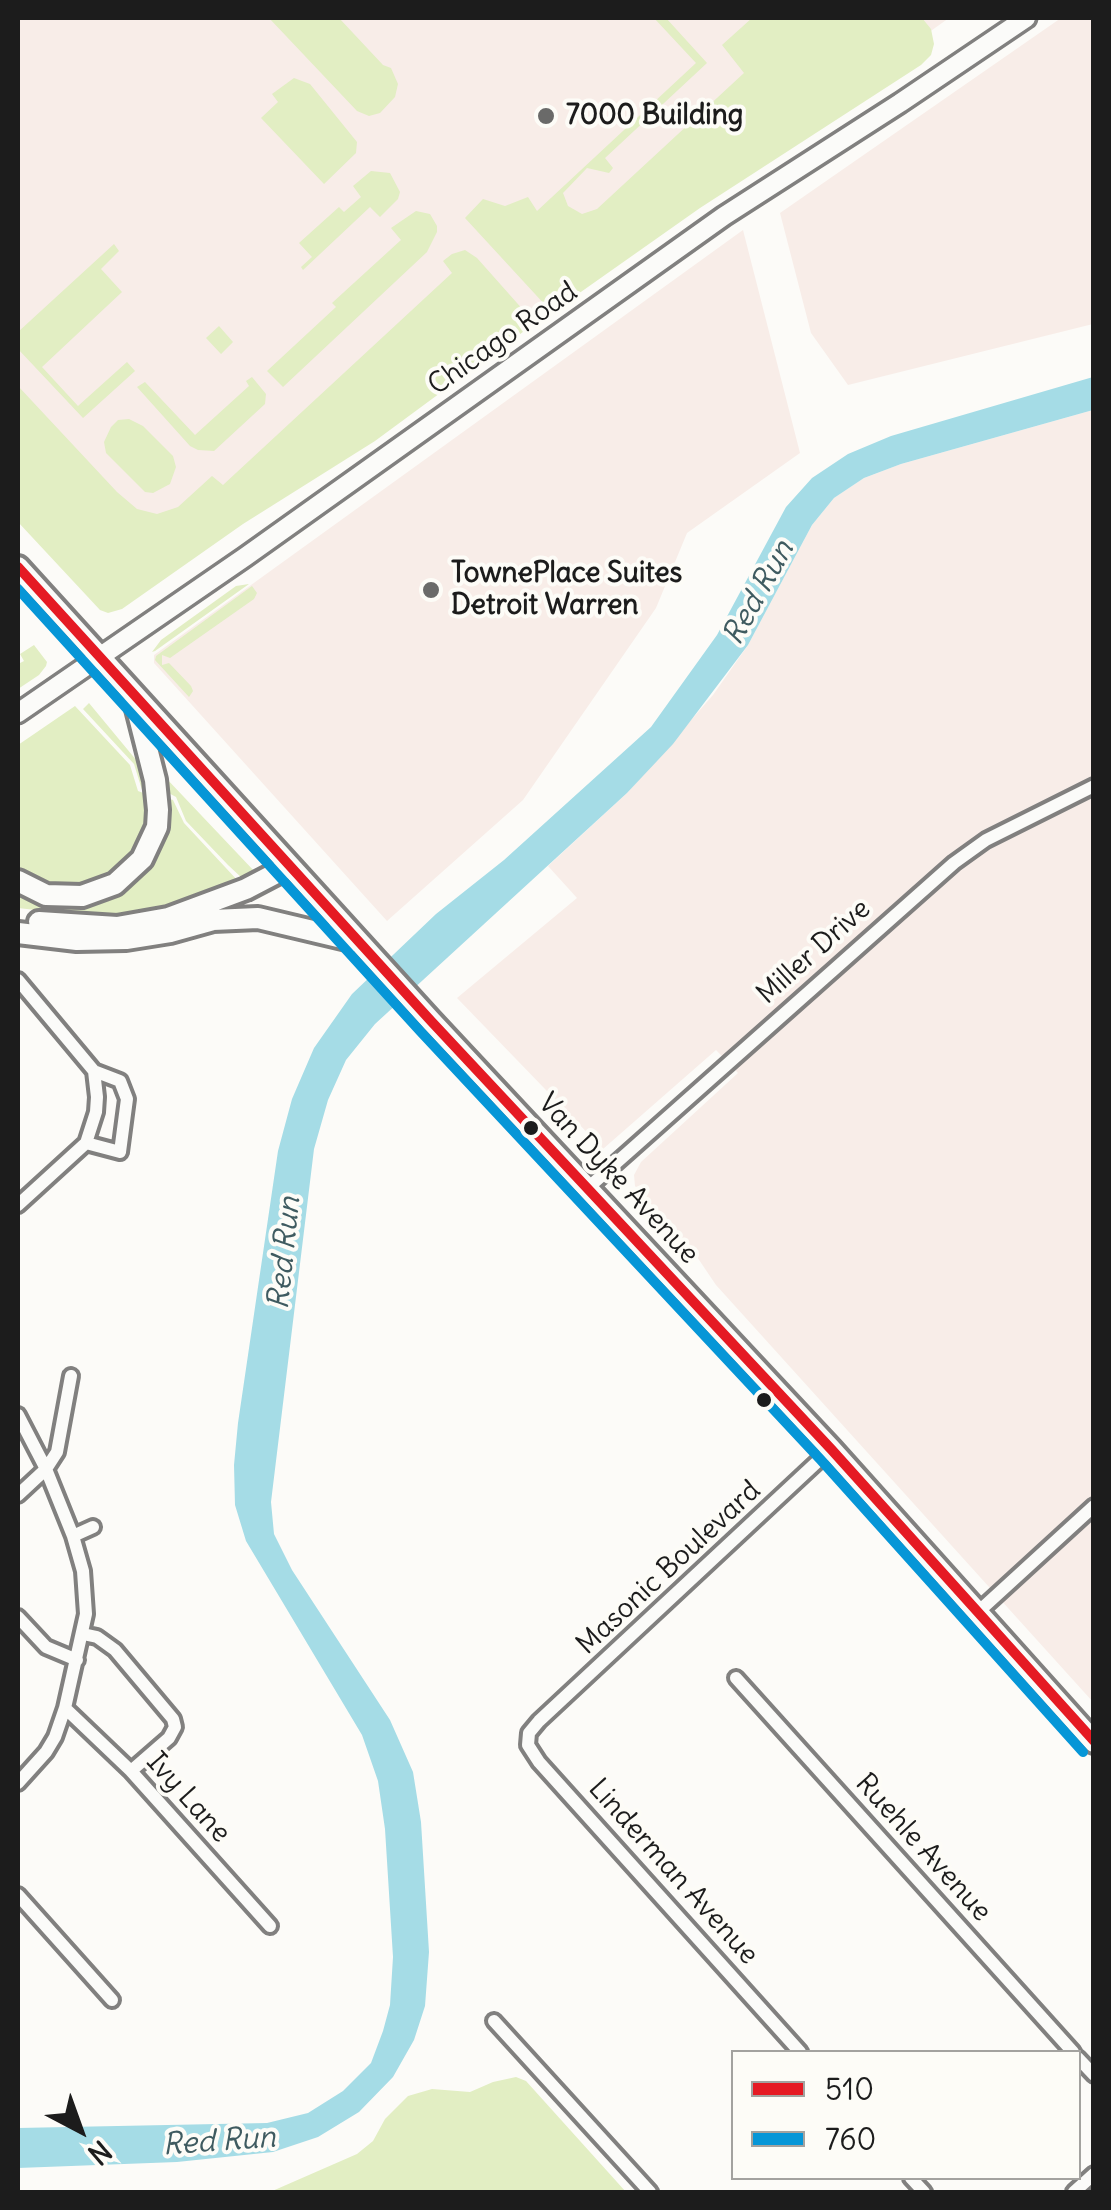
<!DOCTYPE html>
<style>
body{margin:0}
#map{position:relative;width:1111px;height:2210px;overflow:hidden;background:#fcfbf8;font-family:Delius,sans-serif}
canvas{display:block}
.frame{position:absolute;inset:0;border:20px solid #1c1c1c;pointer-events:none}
.legend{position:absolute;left:731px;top:2050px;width:350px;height:130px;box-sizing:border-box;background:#fdfcf7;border:2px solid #a3a29f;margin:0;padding:12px 18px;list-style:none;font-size:30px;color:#1c1c1c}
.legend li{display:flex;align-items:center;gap:20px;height:50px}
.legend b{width:50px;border:2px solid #a3a29f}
.north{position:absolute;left:30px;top:2080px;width:100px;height:100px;-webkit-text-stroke:8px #fdfcf7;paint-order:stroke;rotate:139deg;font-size:28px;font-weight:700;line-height:40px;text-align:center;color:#1c1c1c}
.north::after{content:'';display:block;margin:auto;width:35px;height:45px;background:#1c1c1c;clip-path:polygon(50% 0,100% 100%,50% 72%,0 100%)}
</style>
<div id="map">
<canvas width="1111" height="2210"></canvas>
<div class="frame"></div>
<ul class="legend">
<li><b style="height:12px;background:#e51a23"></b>510</li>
<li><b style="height:12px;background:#0696d7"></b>760</li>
</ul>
<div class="north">N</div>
</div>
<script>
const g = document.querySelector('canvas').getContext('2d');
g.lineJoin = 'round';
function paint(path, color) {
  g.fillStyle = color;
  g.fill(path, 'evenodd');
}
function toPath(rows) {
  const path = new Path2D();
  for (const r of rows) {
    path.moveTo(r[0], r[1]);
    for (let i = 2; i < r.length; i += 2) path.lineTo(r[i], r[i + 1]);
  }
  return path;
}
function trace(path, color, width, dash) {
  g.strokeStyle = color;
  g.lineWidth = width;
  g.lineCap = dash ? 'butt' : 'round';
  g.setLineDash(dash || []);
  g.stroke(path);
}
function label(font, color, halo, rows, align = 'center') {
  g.font = font + ' Delius,sans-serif';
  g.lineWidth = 8;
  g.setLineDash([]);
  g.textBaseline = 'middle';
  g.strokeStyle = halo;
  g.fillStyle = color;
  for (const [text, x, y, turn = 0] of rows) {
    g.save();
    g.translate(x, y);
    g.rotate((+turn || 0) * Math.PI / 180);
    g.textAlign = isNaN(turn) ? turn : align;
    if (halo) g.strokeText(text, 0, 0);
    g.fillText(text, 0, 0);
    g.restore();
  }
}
paint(toPath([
 [18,18,949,18,350,445,110,606,18,506],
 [1061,18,1093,18,1093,324,848,385,811,333,780,213],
 [743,230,800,453,687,533,656,608,523,800,387,921,154,663,154,655],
 [1093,410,1093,1702,716,1285,693,1251,635,1186,634,1175,641,1162,738,1073,716,1050,603,1149,457,998,577,898,548,866,627,793,713,695,748,645,812,525,834,498,864,478,901,464]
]), '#f8ede8');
paint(toPath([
 [269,18,339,18,383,65,391,68,398,84,395,97,380,113,369,116,357,111],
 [654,18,666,18,707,63,605,158,613,168,609,173,587,168,563,193,568,206,582,214,597,209,744,73,722,45,752,18,922,18,931,29,934,44,931,55,921,65,700,208,561,306,547,307,465,218,483,199,505,206,528,197,537,211,696,63],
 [294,78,310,84,357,142,356,153,324,184,261,118,278,102,272,94],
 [371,171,390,173,400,192,398,199,380,217,370,207,303,270,301,267,312,257,299,243,339,207,344,212,361,197,353,186],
 [416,211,430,214,437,226,437,232,427,252,283,387,267,371,336,307,332,303,401,240,391,228],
 [114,244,119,251,101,269,122,292,42,367,78,406,127,362,135,371,83,418,18,349,18,332],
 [465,250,477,258,525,312,531,326,375,441,243,524,122,609,108,613,100,610,18,522,18,386,117,492,137,509,157,514,178,507,212,476,223,485,452,273,443,261,452,254],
 [219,326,233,342,221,354,206,338],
 [252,377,266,394,265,404,214,451,198,450,190,446,137,387,145,382,195,435,249,386,246,381],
 [129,419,143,426,173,456,176,467,170,484,153,493,145,492,106,453,104,442,111,427,118,420],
 [249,584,155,651,152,652,161,640,236,586],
 [252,586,257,593,254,599,170,658,162,655,162,665,169,663,191,686,193,691,189,697,155,660,156,656],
 [34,645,47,662,46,666,39,675,18,689,18,664,24,661,20,654],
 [89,703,137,761,146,777,146,791,142,790,134,764,83,709],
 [75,706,130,765,138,791,146,794,148,811,140,842,131,856,112,873,81,885,62,886,47,883,18,867,18,745],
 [163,776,165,777,256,873,244,880,228,865,186,821,176,797,165,791],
 [165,797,173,800,184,823,239,882,189,904,187,900,162,908,116,914,71,914,18,908,18,893,45,904,76,907,110,899,135,883,156,857,163,841,169,823],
 [516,2077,526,2081,626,2192,270,2192,357,2154,373,2141,385,2119,408,2096,432,2089,470,2092,493,2082]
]), '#e2eec3');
paint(toPath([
 [1093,377,1093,410,901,464,864,478,834,498,812,525,748,645,673,744,627,793,375,1024,346,1060,328,1100,314,1149,271,1502,274,1534,292,1570,390,1720,413,1772,421,1822,429,1952,425,2006,414,2040,393,2077,359,2112,318,2137,273,2152,177,2162,18,2168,18,2128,267,2123,308,2113,343,2091,371,2063,383,2031,390,2005,393,1957,385,1829,378,1781,362,1735,246,1541,235,1505,234,1465,238,1423,278,1151,292,1099,314,1048,352,994,436,914,504,860,651,727,717,635,786,507,812,478,848,454,891,436]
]), '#a5dce6');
const street = toPath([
 [18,980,94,1071,97,1097,96,1112,86,1143,18,1205],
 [86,1143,120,1152,127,1099,120,1081,94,1071],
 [589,1187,954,863,986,840,1094,786],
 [18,1415,46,1469,73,1536,83,1571,86,1614,65,1708,55,1737,46,1752,18,1783],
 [18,1495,46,1469,57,1452,71,1376],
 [73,1536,93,1527],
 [977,1613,1094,1506],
 [18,1617,46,1647,77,1660],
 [83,1634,97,1637,115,1650,173,1719,175,1727,169,1738,131,1771],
 [736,1678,1073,2052],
 [65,1708,131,1771,270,1926],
 [18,1895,112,2000],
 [494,2021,650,2192],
 [800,2052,539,1762,528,1745,529,1733,539,1721,831,1449],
 [1078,2058,1094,2075],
 [911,2178,924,2192],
 [1074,2192,1094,2174]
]);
const secondary = toPath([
 [18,713,245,557,724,216,900,103,1026,18]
]);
const primary = toPath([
 [18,567,431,1021,831,1449,1094,1742],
 [18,881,46,895,82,896,115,884,142,859,157,827,158,810,155,780,134,697],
 [39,922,117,927,168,918,246,889,290,866],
 [18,933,77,940,126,939,170,932,213,920,258,918,359,942]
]);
trace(street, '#81807f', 20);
trace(secondary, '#81807f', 25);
trace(primary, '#81807f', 28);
trace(street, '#fbfbf9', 12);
trace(secondary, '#fbfbf9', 18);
trace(primary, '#fbfbf9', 20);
trace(toPath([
 [18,567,431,1021,831,1449,1094,1741]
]), '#e51a23', 10);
trace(toPath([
 [18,589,420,1031,820,1459,1083,1752]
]), '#0696d7', 10);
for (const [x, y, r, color] of [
 [546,116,10,"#6a6a69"],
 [431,590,10,"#6a6a69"],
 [531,1128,9,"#1c1c1c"],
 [764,1400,9,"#1c1c1c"]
]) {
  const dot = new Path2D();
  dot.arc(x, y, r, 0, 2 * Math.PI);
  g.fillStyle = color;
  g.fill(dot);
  trace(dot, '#fdfcf7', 4);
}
label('bold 28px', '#1c1c1c', '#fdfcf7', [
 ["7000 Building",566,116],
 ["TownePlace Suites",451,574],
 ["Detroit Warren",451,606]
], 'left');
label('28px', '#1c1c1c', '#fdfcf7', [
 ["Chicago Road",503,339,-35],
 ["Miller Drive",814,952,-42],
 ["Van Dyke Avenue",618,1179,47],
 ["Masonic Boulevard",669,1568,-43],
 ["Ivy Lane",188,1798,48],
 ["Ruehle Avenue",923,1848,48],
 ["Linderman Avenue",673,1872,48]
]);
label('italic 30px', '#3f5b60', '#fdfcf7', [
 ["Red Run",759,593,-61],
 ["Red Run",285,1253,-84],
 ["Red Run",219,2142,-4]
]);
</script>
